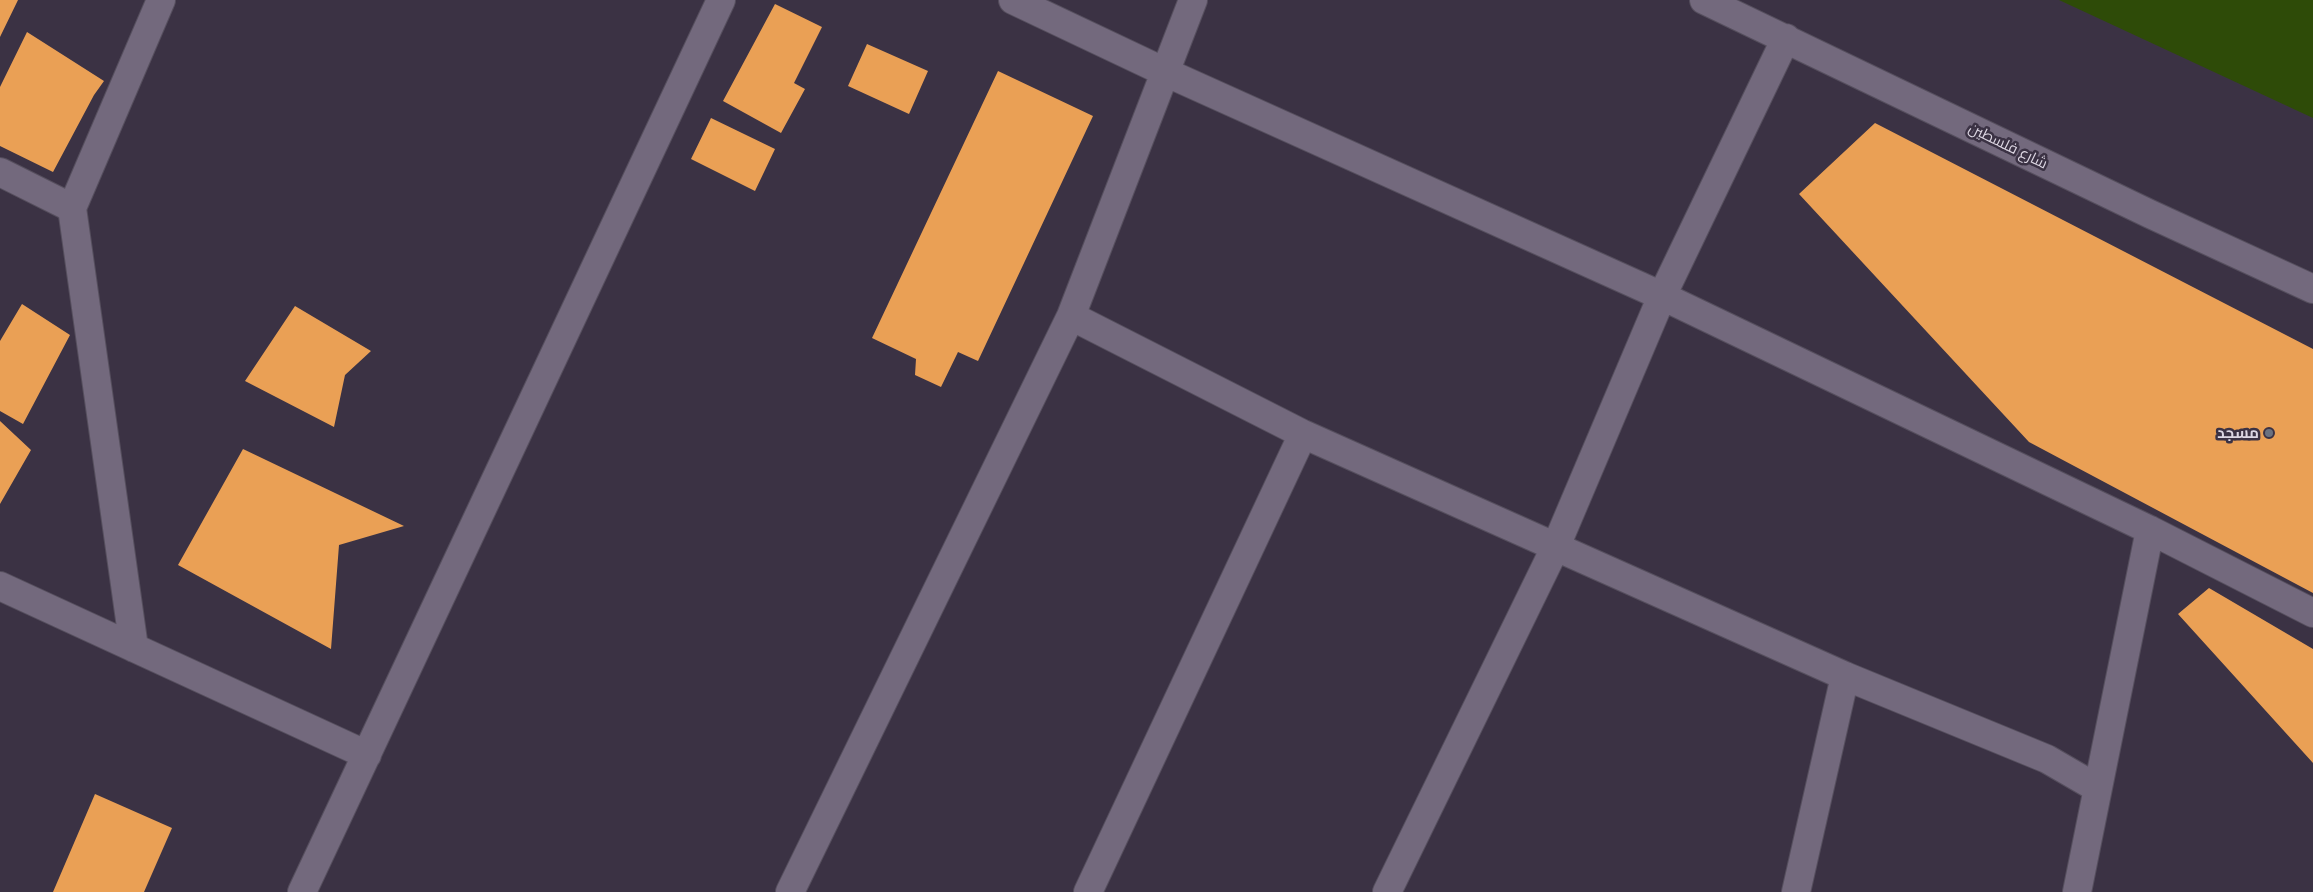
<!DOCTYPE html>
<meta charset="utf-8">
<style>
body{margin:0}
canvas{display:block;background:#3b3244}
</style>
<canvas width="2313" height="892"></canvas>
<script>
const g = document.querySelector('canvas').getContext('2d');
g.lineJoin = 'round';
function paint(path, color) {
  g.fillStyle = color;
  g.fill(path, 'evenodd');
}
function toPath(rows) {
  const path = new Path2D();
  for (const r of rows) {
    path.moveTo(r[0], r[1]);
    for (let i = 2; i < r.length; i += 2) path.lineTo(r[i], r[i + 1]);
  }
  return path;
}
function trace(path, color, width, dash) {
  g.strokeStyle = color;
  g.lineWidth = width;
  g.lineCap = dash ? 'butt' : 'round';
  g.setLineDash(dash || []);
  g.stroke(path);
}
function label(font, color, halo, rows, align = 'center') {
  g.font = font + ' Raleway,Cairo,sans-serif';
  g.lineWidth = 5;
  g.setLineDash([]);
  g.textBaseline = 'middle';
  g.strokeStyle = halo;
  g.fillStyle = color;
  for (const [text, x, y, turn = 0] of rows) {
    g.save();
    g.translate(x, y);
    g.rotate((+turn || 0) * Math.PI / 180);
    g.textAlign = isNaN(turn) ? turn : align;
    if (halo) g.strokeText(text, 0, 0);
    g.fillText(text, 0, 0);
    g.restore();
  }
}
paint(toPath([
 [2059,0,2313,0,2313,118]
]), '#2e4b08');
paint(toPath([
 [0,0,18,0,0,37],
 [775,4,822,27,794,83,805,89,781,133,723,101],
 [27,32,104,81,94,95,53,172,0,146,0,87],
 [867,44,928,71,909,114,848,86],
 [998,71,1093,116,978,361,958,352,941,387,915,375,916,359,872,338],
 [711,118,775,149,755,191,691,159],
 [1875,123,2313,349,2313,593,2029,442,1799,194],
 [22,304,70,335,23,424,0,411,0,341],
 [295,306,371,351,345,375,334,427,245,381],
 [0,421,31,450,0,504],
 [243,449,404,526,339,545,331,649,178,565],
 [2209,588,2313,649,2313,763,2178,614],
 [95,794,172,828,144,892,53,892]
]), '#eaa055');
const minor = toPath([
 [1013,0,1165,72,1662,296,2150,530,2313,613],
 [1704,0,2150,214,2313,289],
 [0,172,72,208],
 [1071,316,1303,434,1845,676,2047,759,2097,788],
 [0,586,367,755],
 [134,648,72,208,161,0],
 [302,892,721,0],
 [790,892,1071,316,1193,0],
 [1088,892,1303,434],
 [1387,892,1556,546,1662,296,1786,38],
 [1796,892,1845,676],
 [2077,892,2150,530]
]);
trace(minor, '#564f5e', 30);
trace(minor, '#73697d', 28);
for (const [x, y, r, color] of [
 [2269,433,5,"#6b7280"]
]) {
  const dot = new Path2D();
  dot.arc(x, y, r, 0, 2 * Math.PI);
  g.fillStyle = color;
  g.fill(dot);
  trace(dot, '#3b3244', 2);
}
label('15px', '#ddd7e3', '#3b3244', [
 ["شارع فلسطين",2008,146,26]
]);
label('bold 15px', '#ddd7e3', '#3b3244', [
 ["مسجد",2259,433]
], 'right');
</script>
